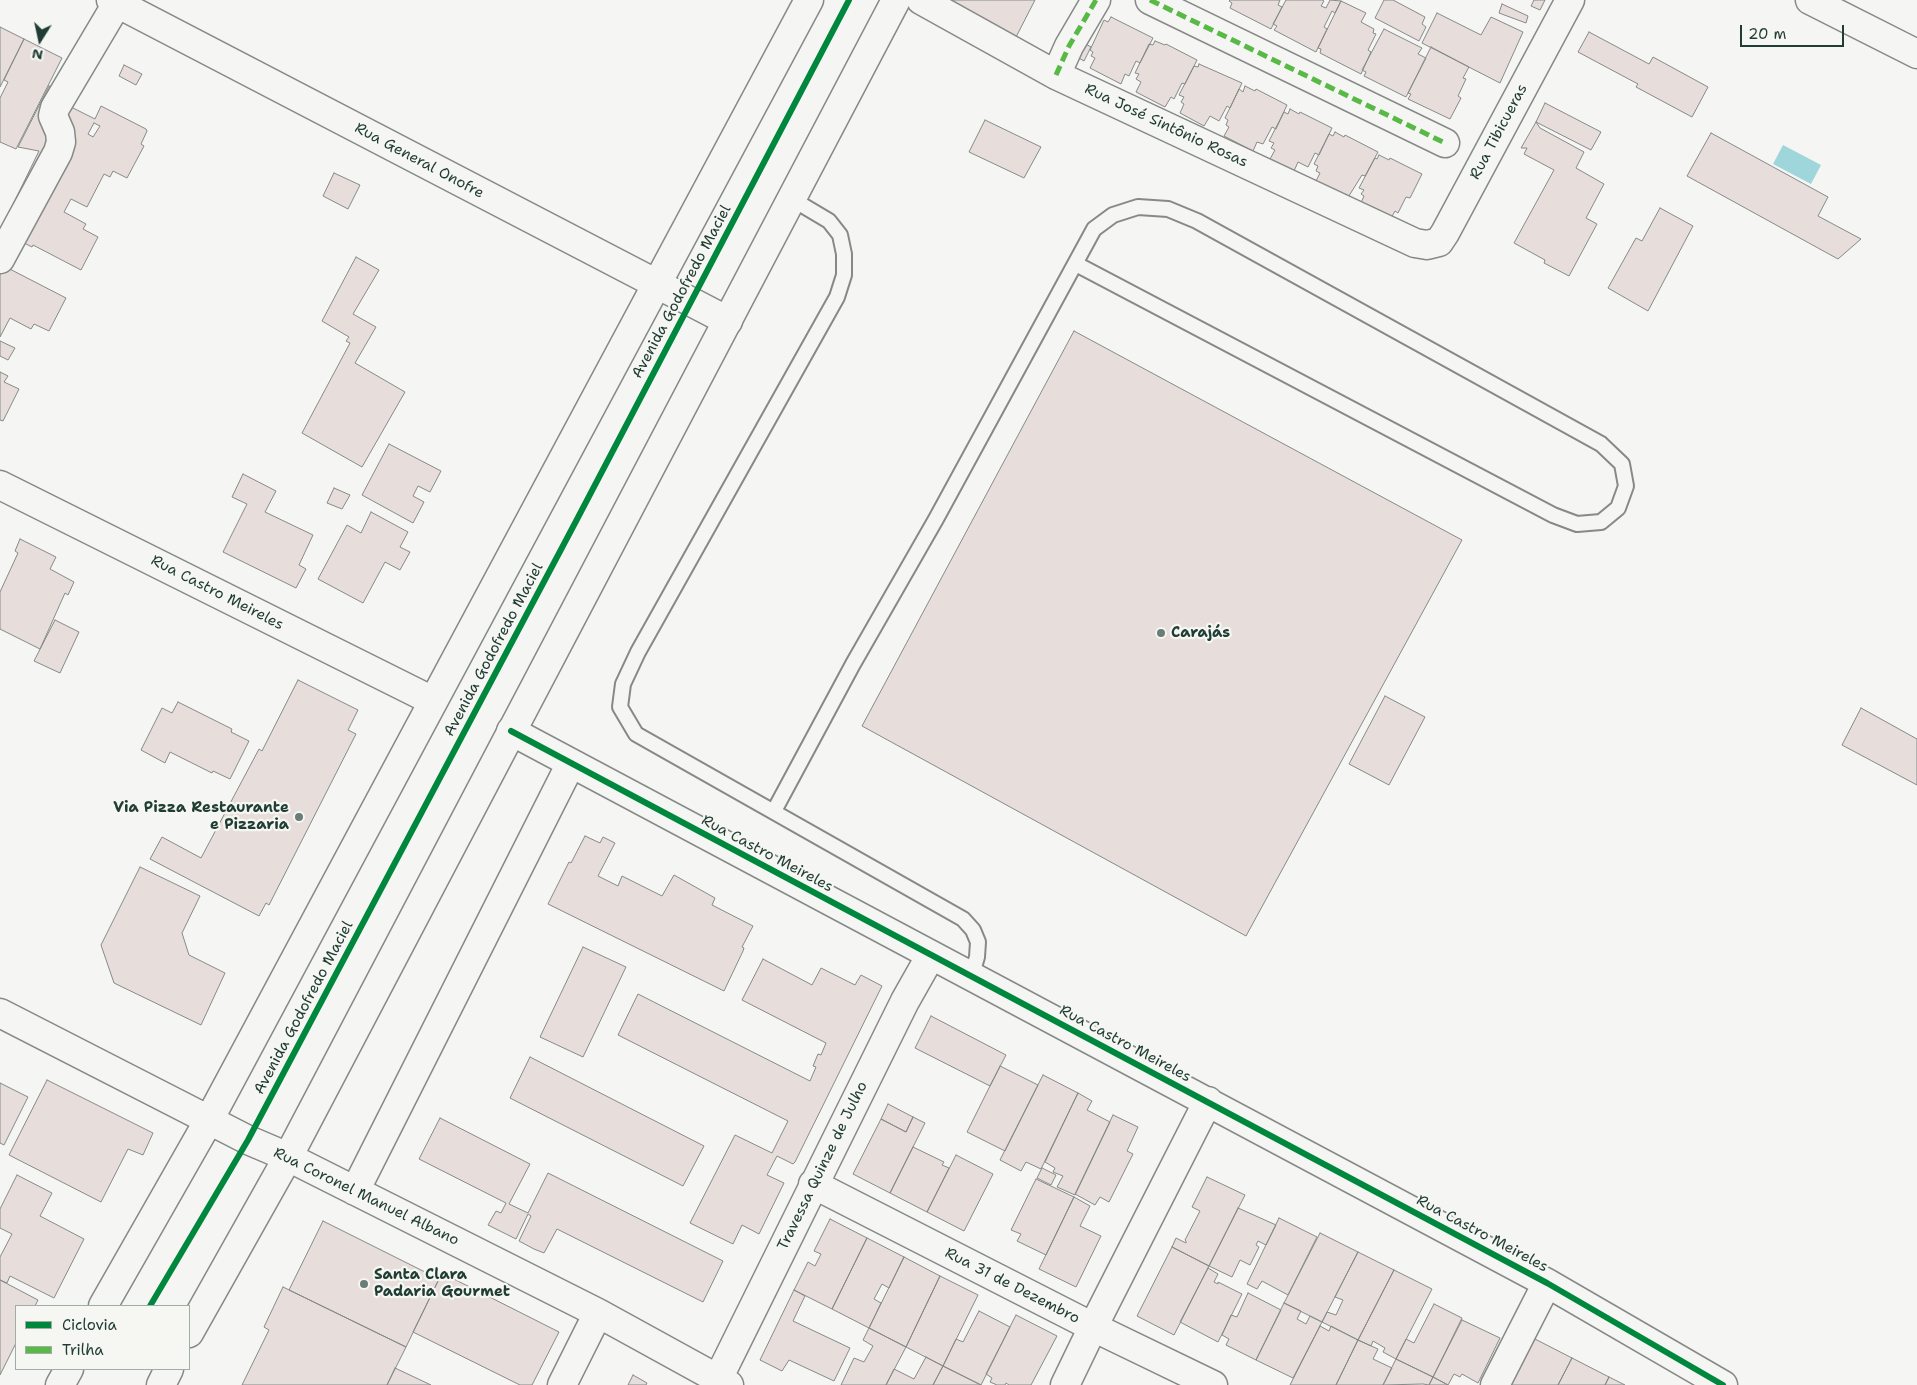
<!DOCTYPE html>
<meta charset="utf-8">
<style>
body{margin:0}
#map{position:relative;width:1917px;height:1385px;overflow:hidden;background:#f5f5f3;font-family:"Shantell Sans",sans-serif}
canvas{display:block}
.legend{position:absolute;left:15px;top:1305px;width:175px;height:65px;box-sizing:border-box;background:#f6f6f2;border:1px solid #a0aca6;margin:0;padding:6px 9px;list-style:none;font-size:15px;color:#1f3d34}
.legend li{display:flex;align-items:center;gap:10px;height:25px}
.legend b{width:25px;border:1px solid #a0aca6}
.north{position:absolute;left:15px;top:15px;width:50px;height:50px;-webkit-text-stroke:4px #f6f6f2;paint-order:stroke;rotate:190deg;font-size:14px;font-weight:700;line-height:20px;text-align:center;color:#1f3d34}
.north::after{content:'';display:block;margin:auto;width:18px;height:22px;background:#1f3d34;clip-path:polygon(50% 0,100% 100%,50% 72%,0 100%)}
.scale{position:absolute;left:1740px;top:25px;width:104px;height:22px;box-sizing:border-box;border:2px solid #1f3d34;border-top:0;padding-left:6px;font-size:15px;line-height:18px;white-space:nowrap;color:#1f3d34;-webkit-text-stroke:4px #f6f6f2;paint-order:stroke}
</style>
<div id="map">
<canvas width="1917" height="1385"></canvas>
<ul class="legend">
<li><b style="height:6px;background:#00873e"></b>Ciclovia</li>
<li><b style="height:6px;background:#58b947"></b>Trilha</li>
</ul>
<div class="north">N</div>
<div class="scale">20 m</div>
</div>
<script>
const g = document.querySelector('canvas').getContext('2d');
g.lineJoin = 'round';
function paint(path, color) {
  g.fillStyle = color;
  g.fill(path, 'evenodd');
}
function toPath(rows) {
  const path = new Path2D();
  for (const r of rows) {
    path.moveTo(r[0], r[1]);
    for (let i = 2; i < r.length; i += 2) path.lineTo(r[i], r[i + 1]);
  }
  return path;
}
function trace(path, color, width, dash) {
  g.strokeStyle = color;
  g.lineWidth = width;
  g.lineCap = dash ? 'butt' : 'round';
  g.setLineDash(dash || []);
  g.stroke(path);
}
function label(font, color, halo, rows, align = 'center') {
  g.font = font + ' "Shantell Sans",sans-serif';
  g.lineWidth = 4.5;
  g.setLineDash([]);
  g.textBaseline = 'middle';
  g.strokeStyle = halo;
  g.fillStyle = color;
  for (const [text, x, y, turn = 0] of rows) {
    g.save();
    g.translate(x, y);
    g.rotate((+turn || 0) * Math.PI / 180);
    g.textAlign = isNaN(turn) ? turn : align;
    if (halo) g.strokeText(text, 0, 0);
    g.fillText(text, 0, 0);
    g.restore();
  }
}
paint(toPath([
 [1783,145,1821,165,1811,184,1773,164]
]), '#9ed6dc');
const building = toPath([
 [939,0,1035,0,1015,39,939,0],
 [1230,0,1280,0,1278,5,1282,7,1271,29,1230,8,1232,3,1229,1,1230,0],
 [1286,0,1322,0,1324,1,1321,6,1326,8,1330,0,1341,1,1335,13,1332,11,1324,27,1327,29,1316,52,1274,30,1277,26,1273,24,1286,0],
 [1384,0,1393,0,1425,17,1422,24,1426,27,1419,41,1375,18,1384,0],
 [1534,0,1545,0,1540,10,1531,6,1534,0],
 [1341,1,1366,13,1361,22,1374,29,1373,33,1376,34,1368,50,1371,52,1361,74,1320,53,1321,49,1318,48,1341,1],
 [1502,4,1528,16,1526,23,1499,13,1502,4],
 [1437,13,1481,35,1491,17,1523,32,1500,83,1422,43,1437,13],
 [1111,17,1153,38,1140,63,1136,61,1129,76,1125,74,1121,84,1090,68,1095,58,1091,56,1093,52,1090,50,1104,20,1108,22,1111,17],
 [0,27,24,39,0,87,0,27],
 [1384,29,1422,48,1418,54,1426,58,1406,97,1364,76,1366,72,1362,70,1384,29],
 [1589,32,1649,64,1653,57,1708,87,1692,117,1636,87,1638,84,1578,52,1589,32],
 [24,39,62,58,16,149,0,142,0,98,8,82,4,80,24,39],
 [1155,41,1165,45,1166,44,1197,60,1185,84,1182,83,1174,99,1171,97,1165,107,1136,92,1141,82,1136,79,1139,74,1135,73,1149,44,1153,45,1155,41],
 [1084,43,1091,47,1084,61,1077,57,1084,43],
 [1431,47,1469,67,1463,78,1466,79,1458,96,1461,98,1450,119,1408,99,1411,94,1408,93,1431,47],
 [1199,64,1242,83,1230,108,1227,106,1219,121,1210,116,1204,126,1180,113,1184,104,1181,102,1184,97,1179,95,1194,66,1198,67,1199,64],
 [124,65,142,74,136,85,119,76,124,65],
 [49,86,75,99,71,107,95,119,101,106,146,129,147,131,141,144,144,146,127,178,113,171,110,177,104,174,87,207,71,199,64,212,86,224,83,229,98,237,81,270,33,245,32,247,0,231,39,151,18,147,49,86],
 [94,123,100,126,93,137,88,134,94,123],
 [1245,86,1255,91,1256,89,1287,105,1276,129,1272,127,1263,144,1257,142,1253,151,1224,136,1229,127,1226,125,1228,120,1225,118,1239,89,1243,92,1245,86],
 [1545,103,1601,132,1591,150,1536,122,1545,103],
 [1290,109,1299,114,1300,112,1332,128,1319,155,1315,153,1308,167,1298,162,1294,171,1270,159,1275,150,1271,148,1274,143,1269,141,1284,112,1288,114,1290,109],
 [985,120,1041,147,1024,178,969,152,985,120],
 [1536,122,1540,128,1584,152,1576,168,1604,184,1586,218,1597,224,1569,276,1544,263,1545,260,1514,243,1554,170,1524,154,1527,148,1521,148,1536,122],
 [1335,132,1344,137,1345,135,1378,152,1365,176,1362,175,1347,199,1315,183,1320,173,1316,171,1318,166,1314,164,1329,134,1333,136,1335,132],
 [1711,133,1828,197,1818,216,1861,239,1838,259,1687,176,1711,133],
 [1379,155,1389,160,1390,158,1422,174,1410,198,1406,197,1398,213,1395,211,1390,220,1360,205,1364,196,1361,194,1364,190,1359,188,1375,158,1377,159,1379,155],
 [334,173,360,185,348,209,323,196,334,173],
 [1660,208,1693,226,1648,311,1608,288,1636,238,1642,241,1660,208],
 [356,257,379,270,353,314,376,327,355,363,405,392,362,467,302,433,350,343,346,341,349,337,322,321,356,257],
 [0,264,66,298,49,331,34,324,31,329,10,318,0,337,0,264],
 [1074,331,1462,540,1246,936,862,726,1074,331],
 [0,341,15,348,8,360,0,356,0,341],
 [0,372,8,376,4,382,19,389,3,421,0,420,0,372],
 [389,444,441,471,430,492,418,486,413,496,424,502,413,523,362,495,389,444],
 [243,474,276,491,265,512,313,535,299,565,306,569,296,588,223,552,247,504,232,497,243,474],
 [334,488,350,495,342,509,327,503,334,488],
 [371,512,408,532,400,547,410,552,400,570,385,562,363,603,318,579,347,525,361,533,371,512],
 [20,539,56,557,50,569,74,582,68,595,65,593,40,649,0,629,0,592,18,553,15,551,20,539],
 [55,620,79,632,60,673,34,661,55,620],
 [298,680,358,710,348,730,356,734,269,905,266,903,259,916,150,859,162,837,201,858,259,749,262,751,298,680],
 [1385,696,1425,717,1389,785,1349,764,1385,696],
 [178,702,232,729,231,732,249,741,230,779,213,771,212,773,170,752,165,763,141,750,162,708,172,713,178,702],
 [1861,708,1917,739,1917,785,1842,745,1861,708],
 [585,836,600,843,603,837,615,843,598,876,618,886,622,876,662,896,674,875,715,898,712,905,753,926,742,947,744,948,743,951,724,991,548,904,569,862,571,863,585,836],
 [140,867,200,896,182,933,189,955,225,973,201,1025,114,983,101,945,140,867],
 [583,947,626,967,583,1057,540,1037,583,947],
 [763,959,812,985,821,968,855,985,861,975,882,986,795,1162,793,1164,777,1156,767,1175,784,1183,759,1234,742,1225,733,1244,690,1223,735,1135,772,1153,788,1121,618,1035,638,994,810,1081,816,1067,813,1066,818,1054,821,1055,826,1043,742,1000,763,959],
 [931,1016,1006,1055,990,1086,915,1048,931,1016],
 [530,1057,704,1146,683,1186,510,1098,530,1057],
 [1000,1066,1038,1085,1005,1151,967,1132,1000,1066],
 [1043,1075,1078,1093,1041,1169,1026,1162,1021,1171,1000,1160,1043,1075],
 [47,1080,153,1133,143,1155,128,1149,101,1202,9,1155,47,1080],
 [0,1083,28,1097,4,1145,0,1143,0,1083],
 [1078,1093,1092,1101,1087,1110,1110,1122,1075,1195,1057,1187,1063,1176,1053,1172,1055,1168,1045,1162,1078,1093],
 [888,1104,913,1117,906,1132,881,1119,888,1104],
 [1113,1115,1138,1127,1127,1151,1133,1154,1109,1202,1100,1197,1095,1205,1075,1194,1113,1115],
 [913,1117,925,1123,890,1193,853,1174,881,1119,906,1132,913,1117],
 [440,1118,530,1164,509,1204,528,1213,548,1173,723,1261,703,1302,557,1229,544,1253,534,1249,519,1241,531,1216,528,1214,516,1239,488,1225,496,1211,501,1213,506,1203,419,1159,440,1118],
 [913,1147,944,1162,942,1165,949,1168,927,1212,890,1193,913,1147],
 [956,1155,993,1174,964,1231,927,1212,956,1155],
 [1042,1168,1056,1175,1051,1185,1037,1178,1042,1168],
 [17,1175,52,1193,40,1216,84,1239,54,1298,10,1276,7,1283,0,1280,0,1257,12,1234,0,1228,0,1209,17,1175],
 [1207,1177,1245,1195,1209,1266,1172,1247,1176,1238,1186,1243,1186,1241,1185,1240,1200,1211,1192,1207,1207,1177],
 [1036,1179,1074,1197,1046,1255,1017,1241,1021,1234,1011,1230,1036,1179],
 [1074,1197,1090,1206,1080,1226,1101,1236,1076,1287,1039,1269,1074,1197],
 [1238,1208,1276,1225,1266,1245,1258,1241,1256,1245,1259,1247,1250,1265,1240,1260,1232,1277,1209,1266,1238,1208],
 [1279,1218,1317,1237,1288,1295,1262,1281,1257,1289,1247,1284,1279,1218],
 [830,1219,867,1238,832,1309,794,1290,808,1262,815,1266,821,1254,814,1251,830,1219],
 [323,1221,439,1279,406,1347,289,1290,323,1221],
 [1320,1233,1358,1252,1322,1322,1284,1303,1320,1233],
 [867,1238,904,1257,889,1288,882,1284,874,1299,881,1303,869,1328,832,1309,867,1238],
 [1172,1247,1209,1266,1174,1335,1137,1316,1172,1247],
 [1358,1252,1394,1270,1358,1340,1322,1322,1327,1312,1336,1315,1343,1300,1335,1297,1358,1252],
 [904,1257,940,1276,906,1347,869,1328,904,1257],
 [1208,1268,1218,1274,1214,1282,1218,1284,1218,1282,1242,1294,1218,1342,1180,1322,1208,1268],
 [1394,1270,1432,1289,1396,1359,1383,1352,1385,1348,1373,1341,1371,1346,1358,1340,1394,1270],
 [442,1273,559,1332,532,1385,520,1385,413,1332,442,1273],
 [940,1276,978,1295,943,1366,906,1347,940,1276],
 [0,1280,38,1300,35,1306,16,1306,16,1343,0,1375,0,1280],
 [283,1287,406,1347,387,1385,242,1385,269,1330,264,1327,283,1287],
 [794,1290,805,1296,793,1321,850,1348,834,1381,789,1360,782,1371,760,1360,794,1290],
 [1248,1293,1281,1310,1256,1360,1226,1345,1229,1339,1222,1335,1231,1315,1237,1317,1248,1293],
 [1284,1303,1301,1311,1297,1319,1306,1324,1310,1316,1322,1322,1293,1378,1256,1360,1284,1303],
 [1434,1304,1462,1318,1433,1377,1396,1359,1406,1339,1414,1343,1434,1304],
 [979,1311,1010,1327,981,1385,943,1366,956,1339,963,1342,979,1311],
 [1016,1315,1057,1336,1031,1385,1009,1385,1006,1383,1005,1385,997,1385,990,1382,992,1378,986,1374,1016,1315],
 [1462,1320,1500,1338,1478,1383,1462,1374,1460,1377,1454,1374,1448,1385,1433,1377,1462,1320],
 [1320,1326,1329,1331,1331,1326,1358,1340,1336,1385,1290,1385,1320,1326],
 [869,1328,906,1347,886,1385,841,1385,854,1358,864,1362,873,1346,863,1340,869,1328],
 [1533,1338,1572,1358,1558,1385,1511,1385,1533,1338],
 [1358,1340,1378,1349,1373,1359,1392,1368,1383,1385,1336,1385,1358,1340],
 [926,1357,943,1366,933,1385,886,1385,894,1369,914,1379,926,1357],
 [1572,1358,1609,1377,1605,1385,1558,1385,1572,1358],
 [1396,1359,1433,1377,1429,1385,1423,1384,1383,1385,1396,1359],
 [943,1366,981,1385,933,1385,943,1366],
 [395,1368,431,1385,387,1385,395,1368],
 [633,1375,647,1383,646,1385,628,1385,633,1375],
 [1433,1377,1448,1385,1429,1385,1433,1377],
 [1609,1377,1625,1385,1605,1385,1609,1377]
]);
paint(building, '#e7dddb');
trace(building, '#858a88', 1);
const service = toPath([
 [792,199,829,221,840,235,844,254,844,275,837,297,638,652,623,684,620,707,636,734,963,919,973,930,978,942,977,957,971,977],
 [774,811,853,664,936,519,1094,229,1113,215,1138,207,1168,209,1197,221,1601,444,1622,464,1626,486,1618,508,1601,522,1577,524,1553,515,1076,264]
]);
const minor = toPath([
 [111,0,728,321],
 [921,0,1056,75,1415,243,1427,245,1439,242,1445,233,1570,0],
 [1150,0,1445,143],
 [1810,0,1917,54],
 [1056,75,1069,46,1096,0],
 [0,259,58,152,61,142,60,132,53,116,55,108,119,0],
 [0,485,433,701],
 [511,731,1547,1283,1723,1385],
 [0,1013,248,1140,288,1157,598,1313,729,1385],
 [813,1184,1093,1327,1213,1385],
 [355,1191,571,763],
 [718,1379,905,1001,931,955],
 [562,1385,598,1313],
 [1065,1385,1093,1327,1208,1101],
 [1495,1385,1547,1283]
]);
const primary = toPath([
 [103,1306,209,1120,809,0],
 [189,1333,288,1157,896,0],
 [60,1385,69,1369],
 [161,1385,169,1369]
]);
trace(service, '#858a88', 18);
trace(minor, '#858a88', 31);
trace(primary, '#858a88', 31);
trace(service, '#f5f5f3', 14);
trace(minor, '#f5f5f3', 28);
trace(primary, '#f5f5f3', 28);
trace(toPath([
 [1150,0,1445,143],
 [1056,75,1069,46,1096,0]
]), '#58b947', 5, [10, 5]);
trace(toPath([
 [511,731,1547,1283,1723,1385],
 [150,1306,248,1140,574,525,849,0]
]), '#00873e', 6);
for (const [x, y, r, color] of [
 [1161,633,5,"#6a7d77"],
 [299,817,5,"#6a7d77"],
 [364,1284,5,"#6a7d77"]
]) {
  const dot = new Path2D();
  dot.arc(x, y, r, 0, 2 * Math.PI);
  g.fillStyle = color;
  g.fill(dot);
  trace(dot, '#f6f6f2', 2);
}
label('15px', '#1f3d34', '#f6f6f2', [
 ["Rua José Sintônio Rosas",1166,126,25],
 ["Rua Tibicueras",1499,132,-62],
 ["Rua General Onofre",419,161,28],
 ["Avenida Godofredo Maciel",682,292,-62],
 ["Rua Castro Meireles",217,593,27],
 ["Avenida Godofredo Maciel",494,650,-62],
 ["Rua Castro Meireles",767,854,28],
 ["Avenida Godofredo Maciel",304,1008,-62],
 ["Rua Castro Meireles",1125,1044,28],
 ["Travessa Quinze de Julho",823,1166,-64],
 ["Rua Coronel Manuel Albano",366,1197,26],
 ["Rua Castro Meireles",1482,1234,28],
 ["Rua 31 de Dezembro",1012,1286,27]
]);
label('bold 15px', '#1f3d34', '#f6f6f2', [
 ["Carajás",1171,633],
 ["Via Pizza Restaurante",289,808,"right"],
 ["e Pizzaria",289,825,"right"],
 ["Santa Clara",374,1275],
 ["Padaria Gourmet",374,1292]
], 'left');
</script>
